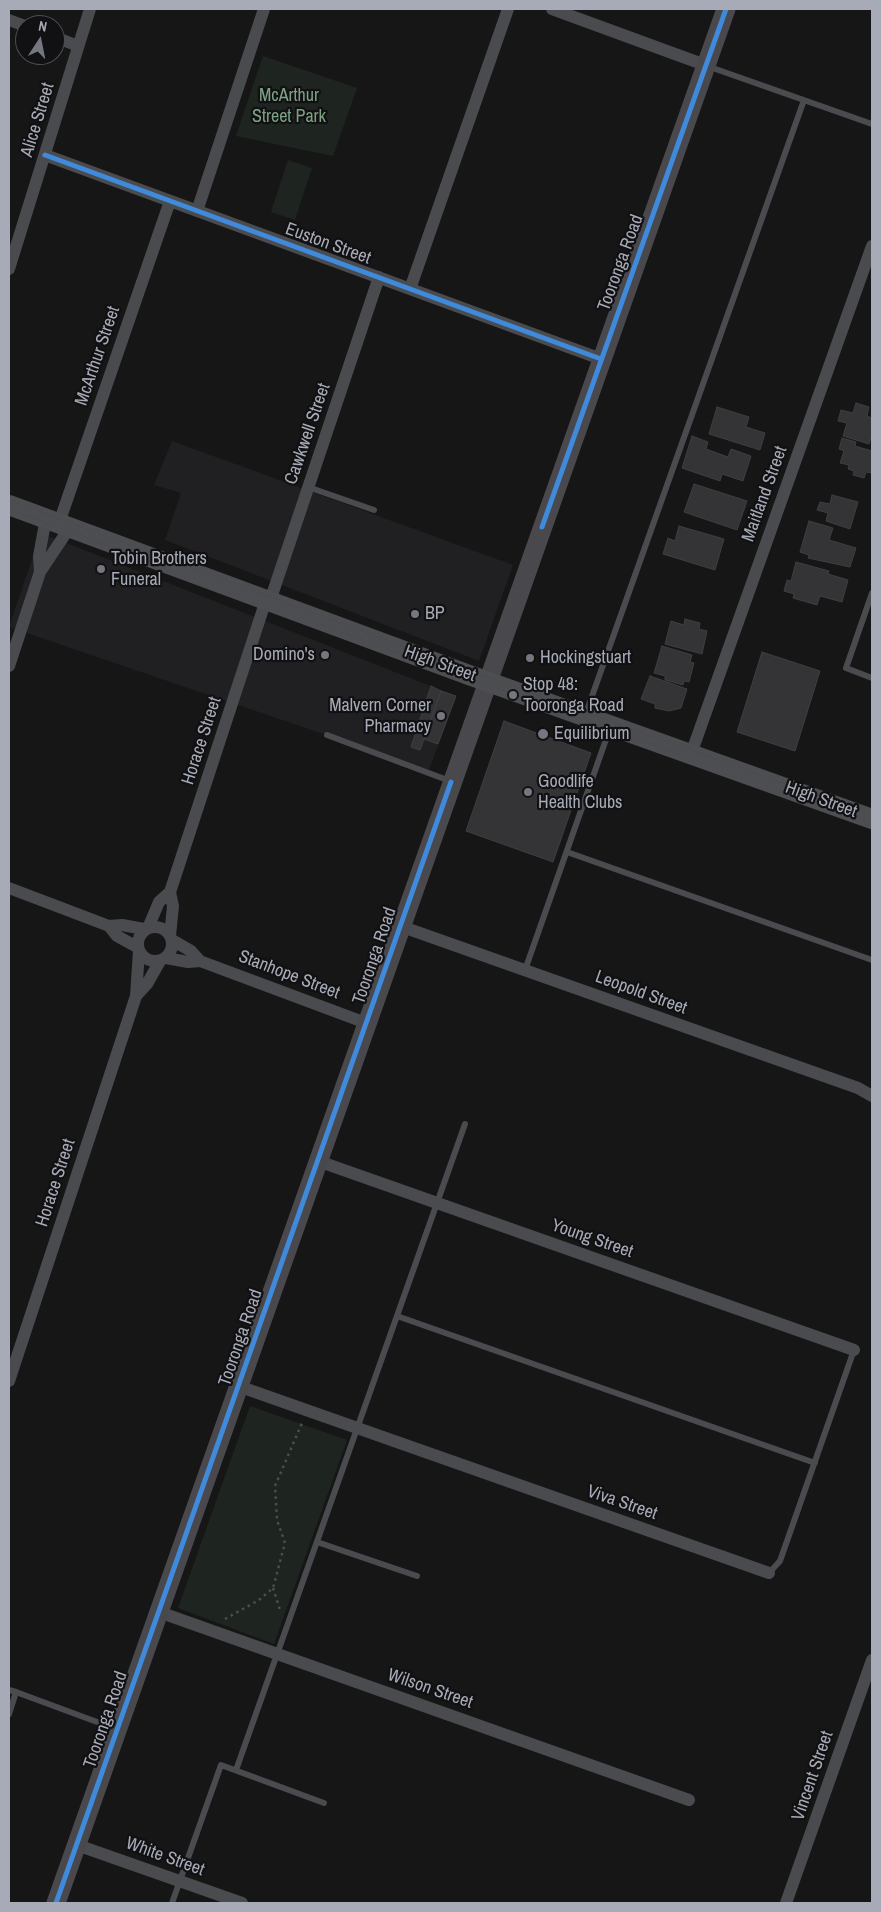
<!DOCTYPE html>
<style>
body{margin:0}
#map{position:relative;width:881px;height:1912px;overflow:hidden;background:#161616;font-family:"Archivo Narrow",sans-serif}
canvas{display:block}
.frame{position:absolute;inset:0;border:10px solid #a7abb7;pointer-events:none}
.north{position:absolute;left:15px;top:15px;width:50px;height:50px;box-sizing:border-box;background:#111012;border:1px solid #4d4e54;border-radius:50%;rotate:11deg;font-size:14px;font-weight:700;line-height:20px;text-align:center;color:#a7abb7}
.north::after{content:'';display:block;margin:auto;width:18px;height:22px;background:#74777f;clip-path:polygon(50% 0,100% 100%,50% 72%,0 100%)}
</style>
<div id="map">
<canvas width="881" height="1912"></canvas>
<div class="frame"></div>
<div class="north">N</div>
</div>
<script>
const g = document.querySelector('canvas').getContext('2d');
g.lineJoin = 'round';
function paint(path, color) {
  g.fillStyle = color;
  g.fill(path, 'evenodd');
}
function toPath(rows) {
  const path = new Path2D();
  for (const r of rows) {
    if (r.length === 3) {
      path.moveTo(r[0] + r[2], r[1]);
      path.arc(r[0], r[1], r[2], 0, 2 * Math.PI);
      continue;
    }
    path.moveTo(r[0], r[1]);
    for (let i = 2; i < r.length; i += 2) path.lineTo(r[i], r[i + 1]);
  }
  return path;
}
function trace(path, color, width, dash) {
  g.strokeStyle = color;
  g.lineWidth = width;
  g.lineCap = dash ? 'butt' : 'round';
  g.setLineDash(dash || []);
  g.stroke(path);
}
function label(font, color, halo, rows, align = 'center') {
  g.font = font + ' "Archivo Narrow",sans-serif';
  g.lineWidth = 4.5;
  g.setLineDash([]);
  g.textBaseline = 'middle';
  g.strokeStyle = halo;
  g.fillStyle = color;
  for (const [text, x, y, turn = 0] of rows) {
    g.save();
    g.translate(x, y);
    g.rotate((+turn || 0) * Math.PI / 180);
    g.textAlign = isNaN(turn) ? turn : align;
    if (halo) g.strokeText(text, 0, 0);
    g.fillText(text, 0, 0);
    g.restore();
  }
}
paint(toPath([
 [172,441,513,565,479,661,165,540,181,493,154,485],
 [41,533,456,696,429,770,9,627]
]), '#202022');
paint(toPath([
 [263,56,357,88,333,156,236,136],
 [288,160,312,168,295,220,271,212],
 [250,1406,347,1440,274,1644,178,1608]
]), '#1e2520');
const building = toPath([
 [856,403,869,407,867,416,872,418,872,434,869,444,843,436,847,423,838,421,841,410,853,413,856,403],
 [717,407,749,417,746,427,765,433,760,450,709,434,717,407],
 [692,436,708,442,706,449,728,457,731,449,751,456,743,481,722,474,720,481,682,468,692,436],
 [842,438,856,442,855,446,872,451,872,473,866,472,864,478,853,475,854,471,848,469,849,465,840,463,844,451,839,449,842,438],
 [694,484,747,501,737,530,684,512,694,484],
 [832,495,858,502,850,529,826,521,828,513,817,510,820,502,830,504,832,495],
 [809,521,833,528,829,540,856,548,850,567,808,558,809,555,800,552,809,521],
 [679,526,724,539,715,570,663,554,668,538,675,541,679,526],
 [796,562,829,571,828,574,848,580,842,602,820,596,817,605,793,598,794,594,784,591,787,580,791,581,796,562],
 [685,619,700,623,699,629,707,631,702,654,665,644,671,621,684,625,685,619],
 [662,646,692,655,690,662,694,663,689,682,684,681,683,685,665,680,665,676,654,673,662,646],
 [762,652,820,671,795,751,737,732,762,652],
 [650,676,687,689,681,708,669,711,655,708,655,704,641,699,650,676],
 [431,686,441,691,420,750,411,747,431,686],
 [441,691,456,696,438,744,424,739,441,691],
 [504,721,591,753,553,862,466,831,504,721]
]);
paint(building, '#343436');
trace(building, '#3f3f42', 1);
trace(toPath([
 [273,1588,281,1613],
 [225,1619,259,1600,273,1588,285,1543,277,1520,275,1486,302,1423]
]), '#4c4d51', 2.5, [2.5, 4]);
trace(toPath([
 [707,66,872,124],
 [308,487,374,510],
 [872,593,846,668,872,678],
 [586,713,804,100],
 [327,735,450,781],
 [567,852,872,960],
 [525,970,610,728],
 [397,1316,815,1463],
 [317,1542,417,1576],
 [769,1573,780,1561,854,1350],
 [9,1690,16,1692,9,1714],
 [16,1692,116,1729],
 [236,1770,465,1124],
 [172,1903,221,1765,324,1803]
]), '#4a4b4f', 6);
trace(toPath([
 [552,9,705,65],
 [9,20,25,26],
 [55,37,78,46],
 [45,155,601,359],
 [197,211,264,9],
 [9,269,90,9],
 [410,289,508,9],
 [59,523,170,201],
 [40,572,39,556,46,518],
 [270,601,379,277],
 [9,666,40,572,70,527],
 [691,754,872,246],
 [9,888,109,926,122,925,144,929],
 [170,892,173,906,170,936],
 [109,926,117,936,137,947],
 [400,926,858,1088,872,1096],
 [155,944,17],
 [148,928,159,902,170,892,172,886,266,600],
 [172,940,191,951,200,961,366,1023],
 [166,958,188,962,200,961],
 [136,996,147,984,160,961],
 [318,1161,854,1350],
 [9,1381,136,996,139,951],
 [238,1386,769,1573],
 [159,1612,689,1800],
 [77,1845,242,1903],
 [786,1903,872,1660]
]), '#4a4b4f', 12);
trace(toPath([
 [56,1903,726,9]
]), '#49494d', 19);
trace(toPath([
 [9,505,469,675,872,819]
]), '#4c4e51', 20);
trace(toPath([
 [9,500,470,671,872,815],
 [9,509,167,567],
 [319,624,684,756]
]), '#4a4c4e', 1);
trace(toPath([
 [45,155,601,359],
 [542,527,726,9],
 [56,1903,451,782]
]), '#408adc', 5);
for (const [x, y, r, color] of [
 [101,569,5,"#74777f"],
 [415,614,5,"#74777f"],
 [325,655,5,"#74777f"],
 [530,658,5,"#74777f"],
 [513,695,5,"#74777f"],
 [441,716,5,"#74777f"],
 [543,734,6,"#74777f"],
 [528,792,5,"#74777f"]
]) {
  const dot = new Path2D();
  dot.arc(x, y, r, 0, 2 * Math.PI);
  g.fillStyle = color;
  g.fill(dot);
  trace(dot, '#111012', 2);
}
label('18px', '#7ea284', '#111012', [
 ["McArthur",289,96],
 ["Street Park",289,117]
]);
label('18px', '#a7abb7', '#111012', [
 ["Alice Street",38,120,-73],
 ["Euston Street",328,244,20],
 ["Tooronga Road",621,263,-70],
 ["McArthur Street",98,356,-71],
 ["Cawkwell Street",308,434,-71],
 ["Maitland Street",765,494,-70],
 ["High Street",440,664,20],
 ["Horace Street",202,741,-72],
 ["High Street",821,800,20],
 ["Tooronga Road",375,956,-71],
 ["Stanhope Street",289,975,21],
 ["Leopold Street",641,993,20],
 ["Horace Street",56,1183,-72],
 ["Young Street",592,1239,19],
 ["Tooronga Road",241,1338,-71],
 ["Viva Street",622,1503,19],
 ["Wilson Street",430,1689,19],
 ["Tooronga Road",106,1720,-71],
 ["Vincent Street",813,1776,-71],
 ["White Street",165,1857,20]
]);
label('18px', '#a7abb7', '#111012', [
 ["Tobin Brothers",111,559],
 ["Funeral",111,580],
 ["BP",425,614],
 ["Domino's",315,655,"right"],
 ["Hockingstuart",540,658],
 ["Stop 48:",523,685],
 ["Tooronga Road",523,706],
 ["Malvern Corner",431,706,"right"],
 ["Pharmacy",431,727,"right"],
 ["Equilibrium",554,734],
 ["Goodlife",538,782],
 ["Health Clubs",538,803]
], 'left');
</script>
